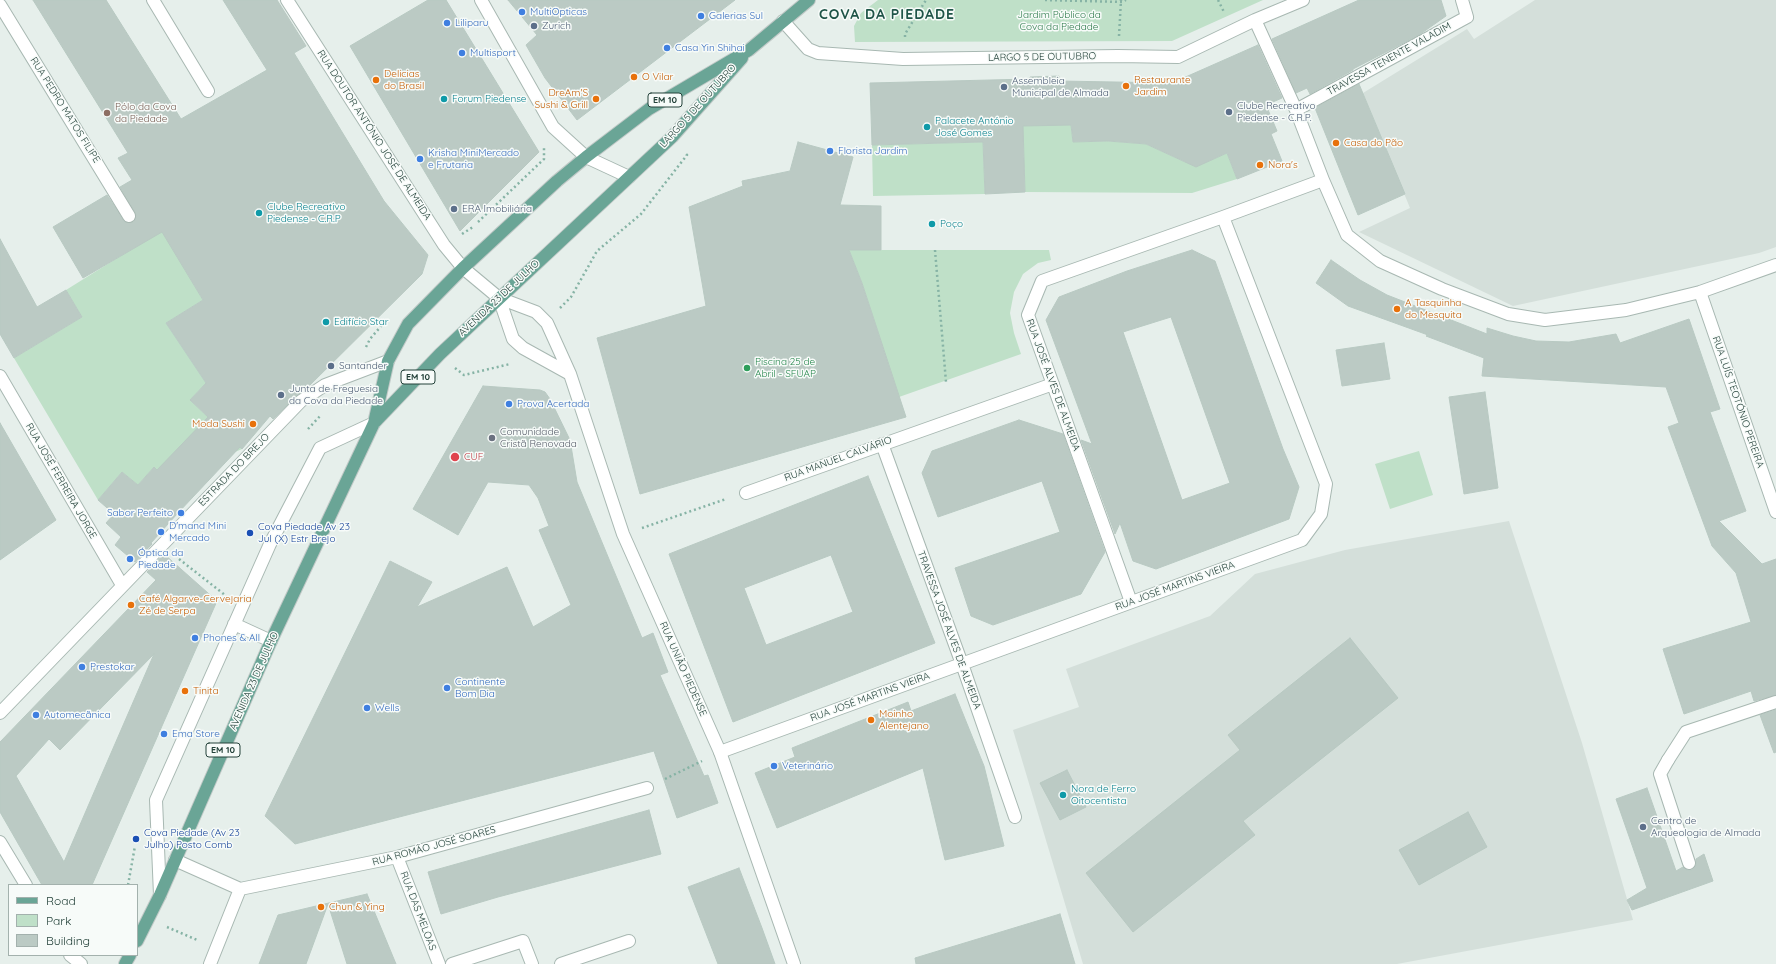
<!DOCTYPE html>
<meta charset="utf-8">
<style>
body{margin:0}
#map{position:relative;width:1776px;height:964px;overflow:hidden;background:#e6efeb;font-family:Quicksand,sans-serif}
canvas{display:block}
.legend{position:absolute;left:8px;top:884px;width:130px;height:72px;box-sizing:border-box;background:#f7fbf9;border:1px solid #a3b1ad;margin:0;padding:5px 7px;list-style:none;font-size:12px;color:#24423a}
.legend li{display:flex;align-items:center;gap:8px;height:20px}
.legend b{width:20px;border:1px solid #a3b1ad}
</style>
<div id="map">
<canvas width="1776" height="964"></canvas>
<ul class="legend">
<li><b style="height:5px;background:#6aa596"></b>Road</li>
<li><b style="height:11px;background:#bfe0c8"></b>Park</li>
<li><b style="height:11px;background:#bbcac4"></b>Building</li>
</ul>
</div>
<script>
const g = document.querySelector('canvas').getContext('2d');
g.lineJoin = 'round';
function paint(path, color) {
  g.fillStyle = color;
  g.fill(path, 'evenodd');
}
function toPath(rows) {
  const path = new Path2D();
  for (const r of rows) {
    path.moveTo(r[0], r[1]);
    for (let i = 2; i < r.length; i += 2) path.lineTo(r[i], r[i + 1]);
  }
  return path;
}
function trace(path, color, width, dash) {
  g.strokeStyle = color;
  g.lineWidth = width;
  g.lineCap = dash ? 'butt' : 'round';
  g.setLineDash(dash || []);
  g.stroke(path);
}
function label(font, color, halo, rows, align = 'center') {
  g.font = font + ' Quicksand,sans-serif';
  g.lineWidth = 3;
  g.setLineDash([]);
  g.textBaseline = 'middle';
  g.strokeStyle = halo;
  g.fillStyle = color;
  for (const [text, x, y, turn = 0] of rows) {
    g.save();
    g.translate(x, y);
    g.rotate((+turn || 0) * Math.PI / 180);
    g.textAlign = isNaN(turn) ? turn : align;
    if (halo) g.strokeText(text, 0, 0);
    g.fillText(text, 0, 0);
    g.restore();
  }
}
paint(toPath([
 [1535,0,1776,0,1776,247,1759,253,1513,306,1359,232,1410,208,1363,93,1467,29,1474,39],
 [1509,521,1582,743,1633,920,1397,964,1083,964,1013,730,1079,707,1066,669,1210,616,1255,574,1345,550]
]), '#d4dfda');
paint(toPath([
 [878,0,1263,0,1172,41,855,42,854,26,861,13],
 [983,112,1071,125,1073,142,1108,141,1146,144,1185,162,1211,160,1227,153,1237,179,1192,193,1025,192,1023,141,983,142,985,194,873,196,872,145,983,142],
 [162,230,203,300,166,323,206,383,190,400,242,449,235,452,190,498,154,467,138,485,122,472,98,500,14,358,82,317,66,290],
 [849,250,1049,250,1051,260,1038,263,1023,274,1014,292,1010,313,1014,333,1021,354,899,397,862,283],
 [1419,451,1433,495,1390,509,1375,464]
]), '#bfe0c8');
const building = toPath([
 [33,0,106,0,181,119,267,70,223,0,277,0,306,46,294,53,384,201,428,255,422,274,306,389,296,396,273,419,270,416,242,449,240,447,177,514,151,543,152,544,135,562,115,545,121,537,106,523,114,514,98,500,122,472,138,485,154,467,157,470,208,417,190,400,206,383,166,323,203,300,162,232,83,278,53,227,107,195,125,222,133,222,136,215,120,187,132,180,118,158,128,153,33,0],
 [428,0,446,0,539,152,460,231,350,46,428,0],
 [508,0,735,0,577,120,545,78,526,45,537,35,508,0],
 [1359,0,1441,0,1446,16,1419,35,1353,69,1353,70,1310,94,1307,88,1296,93,1272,39,1359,0],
 [1258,45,1282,98,1266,105,1277,131,1271,134,1282,161,1237,179,1227,153,1196,167,1146,144,1108,141,1073,142,1071,125,1023,126,1025,192,985,194,983,142,872,145,870,83,1030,79,1030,77,1059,76,1059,81,1172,83,1258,45],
 [1359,84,1405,194,1358,215,1315,108,1359,84],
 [798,142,853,157,840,205,881,206,881,250,849,250,862,283,906,417,640,494,597,338,706,306,689,207,743,186,742,181,790,171,798,142],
 [0,239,37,307,66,290,82,317,14,358,0,334,0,239],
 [1192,250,1215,261,1283,449,1299,487,1289,519,1156,569,1133,561,1120,523,1115,534,1081,440,1092,444,1046,320,1059,297,1127,271,1192,250],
 [1171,317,1230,483,1182,500,1123,332,1171,317],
 [1331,260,1360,280,1387,295,1487,334,1487,328,1513,336,1536,341,1569,342,1616,334,1620,343,1689,319,1720,409,1710,412,1746,511,1719,521,1762,564,1776,559,1776,695,1754,701,1751,691,1684,714,1663,649,1751,622,1736,573,1712,546,1668,427,1679,423,1666,387,1482,376,1484,358,1426,336,1428,335,1348,306,1316,283,1331,260],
 [1384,343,1390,379,1342,386,1336,350,1384,343],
 [483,386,540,390,545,392,550,399,570,440,577,482,611,564,642,638,653,633,668,672,660,675,704,776,708,775,718,803,677,818,654,751,295,844,265,816,390,561,432,582,417,607,507,567,533,627,571,605,539,530,549,526,538,498,529,485,488,482,458,535,413,509,483,386],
 [1485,392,1498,488,1464,494,1449,397,1485,392],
 [1019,420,1063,434,1105,552,1081,594,993,625,971,616,955,568,1060,532,1042,481,938,517,922,473,932,451,1019,420],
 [0,423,56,520,0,560,0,423],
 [868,476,935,643,733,722,669,554,868,476],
 [831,555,853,612,766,645,744,588,831,555],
 [164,554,217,601,92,885,42,885,0,812,0,742,156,580,147,572,164,554],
 [154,654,95,790,64,862,16,776,49,739,60,750,154,654],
 [1350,638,1398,698,1243,821,1255,835,1133,932,1086,873,1240,750,1228,735,1350,638],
 [955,694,984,766,1004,846,945,860,923,768,777,828,755,773,795,757,792,748,908,702,911,711,955,694],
 [1776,710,1776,752,1774,753,1760,715,1776,710],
 [1067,770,1086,807,1060,820,1040,783,1067,770],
 [1647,788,1676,871,1683,867,1687,870,1692,870,1696,865,1696,859,1704,854,1713,881,1632,910,1627,900,1647,888,1616,799,1647,788],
 [649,810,661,854,498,897,441,914,428,872,649,810],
 [1468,812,1487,847,1419,885,1399,850,1468,812],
 [739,868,762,928,775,964,718,964,688,887,739,868],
 [367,894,396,964,347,964,328,904,306,964,259,964,278,915,367,894],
 [1060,914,1075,964,916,964,915,958,1060,914]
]);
paint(building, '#bbcac4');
trace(building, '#b8c9c2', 1);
const service = toPath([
 [153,0,208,91],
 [234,624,271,641],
 [1668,760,1660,774,1689,863],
 [160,895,156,800,270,544,320,448,374,423]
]);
const minor = toPath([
 [0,5,129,216],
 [1255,20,1296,110,1323,180,1347,235,1380,261,1442,289,1508,314,1545,320,1626,310,1700,292,1776,265],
 [783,21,808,49,818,53,903,59,1118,56,1178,57,1255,20,1303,0],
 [1296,110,1467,17,1462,0],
 [1700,292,1776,512],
 [0,376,122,585],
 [882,444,962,664,1015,817],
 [746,493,1053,384],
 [1131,602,1028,315,1042,281,1223,217,1323,180],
 [0,713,301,401,325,385,388,361],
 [720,752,1302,540,1321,514,1326,484,1223,217],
 [1668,760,1686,732,1776,702],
 [0,842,26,885],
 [397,857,439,964],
 [175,860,240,889,397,857,647,788],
 [70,955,81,964],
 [210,964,240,889],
 [452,964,523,941,532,964],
 [561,964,629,941]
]);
const tertiary = toPath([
 [287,0,444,245,463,268,499,298,536,312,547,323,570,374,623,534,720,752,794,964],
 [481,0,553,127,586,157,629,177],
 [499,298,513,339,523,348,570,374]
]);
const primary = toPath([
 [375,422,440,354,672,137,742,58],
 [137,941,160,895,271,641,374,423,388,361,408,324,463,268,557,181,586,157,649,109,749,50,809,0],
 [125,964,130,955]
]);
trace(service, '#a8b8b2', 14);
trace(minor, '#a8b8b2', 14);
trace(tertiary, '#a8b8b2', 14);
trace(primary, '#c2cac8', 14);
trace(toPath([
 [1045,0,1122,2,1126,0],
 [1218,0,1224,12],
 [1119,36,1121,0],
 [905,37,905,34,926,0],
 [478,222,544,159,544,148],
 [462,234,473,227],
 [935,250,946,382],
 [560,308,571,297,597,251,641,214,687,155,685,153],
 [366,347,370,339,382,325],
 [455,368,464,375,510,364],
 [308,429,321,415],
 [642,528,726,499],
 [179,559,225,595],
 [665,779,702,761],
 [128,885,135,846],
 [167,927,197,940]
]), '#86b3a5', 2.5, [2, 3]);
trace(service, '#fff', 12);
trace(minor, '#fff', 12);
trace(tertiary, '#fff', 12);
trace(primary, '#6aa596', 12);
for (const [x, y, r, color] of [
 [522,12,4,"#3f7fe0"],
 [701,16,4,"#3f7fe0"],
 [447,23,4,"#3f7fe0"],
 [534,26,4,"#5c6f8a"],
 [667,48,4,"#3f7fe0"],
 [462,53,4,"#3f7fe0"],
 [634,77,4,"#e8710a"],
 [376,80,4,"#e8710a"],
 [1126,86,4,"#e8710a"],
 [1004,87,4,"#5c6f8a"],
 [444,99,4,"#0f9aa8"],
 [596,99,4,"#e8710a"],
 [1229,112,4,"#5c6f8a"],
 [107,113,4,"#8d6e63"],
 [927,127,4,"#0f9aa8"],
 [1336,143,4,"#e8710a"],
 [830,151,4,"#3f7fe0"],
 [420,159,4,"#3f7fe0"],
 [1260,165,4,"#e8710a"],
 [454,209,4,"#5c6f8a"],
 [259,213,4,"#0f9aa8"],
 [932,224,4,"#0f9aa8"],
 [1397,309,4,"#e8710a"],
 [326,322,4,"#0f9aa8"],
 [331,366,4,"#5c6f8a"],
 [747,368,4,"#2e9e5b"],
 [281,395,4,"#5c6f8a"],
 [509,404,4,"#3f7fe0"],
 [253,424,4,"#e8710a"],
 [492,438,4,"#6b7280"],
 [455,457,5,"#e0444e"],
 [181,513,4,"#3f7fe0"],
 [161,532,4,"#3f7fe0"],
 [250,533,4,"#1a4fb4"],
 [130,559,4,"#3f7fe0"],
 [131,605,4,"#e8710a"],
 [195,638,4,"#3f7fe0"],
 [82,667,4,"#3f7fe0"],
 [447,688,4,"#3f7fe0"],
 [185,691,4,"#e8710a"],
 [367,708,4,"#3f7fe0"],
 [36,715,4,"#3f7fe0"],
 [871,720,4,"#e8710a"],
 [164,734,4,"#3f7fe0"],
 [774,766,4,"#3f7fe0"],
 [1063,795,4,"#0f9aa8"],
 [1643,827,4,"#5c6f8a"],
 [136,839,4,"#1a4fb4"],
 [321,907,4,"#e8710a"]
]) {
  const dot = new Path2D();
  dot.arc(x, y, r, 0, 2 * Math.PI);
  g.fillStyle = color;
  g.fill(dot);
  trace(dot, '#f7fbf9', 1.5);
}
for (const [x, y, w] of [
 [665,100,34],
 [418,377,34],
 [223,750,34]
]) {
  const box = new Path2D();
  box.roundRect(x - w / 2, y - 7, w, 14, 3);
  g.fillStyle = '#f7fbf9';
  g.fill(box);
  trace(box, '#24423a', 1);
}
label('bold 9px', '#24423a', null, [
 ["EM 10",665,100],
 ["EM 10",418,377],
 ["EM 10",223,750]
]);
label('10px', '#366cbe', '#f7fbf9', [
 ["MultiOpticas",530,12],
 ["Galerias Sul",709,16],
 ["Liliparu",455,23],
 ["Casa Yin Shihai",675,48],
 ["Multisport",470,53],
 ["Florista Jardim",838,151],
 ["Krisha MiniMercado",428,153],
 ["e Frutaria",428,165],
 ["Prova Acertada",517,404],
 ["Sabor Perfeito",173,513,"right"],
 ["D'mand Mini",169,526],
 ["Mercado",169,538],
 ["Óptica da",138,553],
 ["Piedade",138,565],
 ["Phones & All",203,638],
 ["Prestokar",90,667],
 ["Continente",455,682],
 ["Bom Dia",455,694],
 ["Wells",375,708],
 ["Automecãnica",44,715],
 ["Ema Store",172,734],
 ["Veterinário",782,766]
], 'left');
label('10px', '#2d7a4b', '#f7fbf9', [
 ["Jardim Público da",1059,15],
 ["Cova da Piedade",1059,27]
]);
label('10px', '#4e5e75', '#f7fbf9', [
 ["Zurich",542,26],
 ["Assembleia",1012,81],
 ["Municipal de Almada",1012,93],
 ["Clube Recreativo",1237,106],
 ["Piedense - C.R.P.",1237,118],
 ["ERA Imobiliária",462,209],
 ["Santander",339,366],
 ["Junta de Freguesia",289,389],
 ["da Cova da Piedade",289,401],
 ["Centro de",1651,821],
 ["Arqueologia de Almada",1651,833]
], 'left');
label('10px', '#24423a', '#f7fbf9', [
 ["LARGO 5 DE OUTUBRO",1042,57,-1],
 ["TRAVESSA TENENTE VALADIM",1389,59,-29],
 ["LARGO 5 DE OUTUBRO",698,106,-48],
 ["RUA PEDRO MATOS FILIPE",65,110,58],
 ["RUA DOUTOR ANTÓNIO JOSÉ DE ALMEIDA",374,135,57],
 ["AVENIDA 23 DE JULHO",499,298,-43],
 ["RUA JOSÉ ALVES DE ALMEIDA",1053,385,70],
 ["RUA LUÍS TEOTÓNIO PEREIRA",1738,402,71],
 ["RUA MANUEL CALVÁRIO",838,459,-20],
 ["ESTRADA DO BREJO",234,470,-46],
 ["RUA JOSÉ FERREIRA JORGE",61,481,60],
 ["RUA JOSÉ MARTINS VIEIRA",1175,586,-20],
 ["TRAVESSA JOSÉ ALVES DE ALMEIDA",949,630,70],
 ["RUA UNIÃO PIEDENSE",683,669,66],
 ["AVENIDA 23 DE JULHO",254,681,-66],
 ["RUA JOSÉ MARTINS VIEIRA",870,697,-20],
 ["RUA ROMÃO JOSÉ SOARES",434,846,-15],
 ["RUA DAS MELOAS",418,911,69]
]);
label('10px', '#c56008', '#f7fbf9', [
 ["Delicias",384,74],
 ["do Brasil",384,86],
 ["O Vilar",642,77],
 ["Restaurante",1134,80],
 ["Jardim",1134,92],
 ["DreAm'S",588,93,"right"],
 ["Sushi & Grill",588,105,"right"],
 ["Casa do Pão",1344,143],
 ["Nora's",1268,165],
 ["A Tasquinha",1405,303],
 ["do Mesquita",1405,315],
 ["Moda Sushi",245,424,"right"],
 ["Café Algarve-Cervejaria",139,599],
 ["Zé de Serpa",139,611],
 ["Tinita",193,691],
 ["Moinho",879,714],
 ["Alentejano",879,726],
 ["Chun & Ying",329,907]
], 'left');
label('10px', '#0d838f', '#f7fbf9', [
 ["Forum Piedense",452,99],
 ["Palacete António",935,121],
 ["José Gomes",935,133],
 ["Clube Recreativo",267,207],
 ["Piedense - C.R.P",267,219],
 ["Poço",940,224],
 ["Edifício Star",334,322],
 ["Nora de Ferro",1071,789],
 ["Oitocentista",1071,801]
], 'left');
label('10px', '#785e54', '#f7fbf9', [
 ["Pólo da Cova",115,107],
 ["da Piedade",115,119]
], 'left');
label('10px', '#27864d', '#f7fbf9', [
 ["Piscina 25 de",755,362],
 ["Abril - SFUAP",755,374]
], 'left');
label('10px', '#5b616d', '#f7fbf9', [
 ["Comunidade",500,432],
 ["Cristã Renovada",500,444]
], 'left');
label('10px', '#be3a42', '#f7fbf9', [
 ["CUF",464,457]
], 'left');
label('10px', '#164399', '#f7fbf9', [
 ["Cova Piedade Av 23",258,527],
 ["Jul (X) Estr Brejo",258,539],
 ["Cova Piedade (Av 23",144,833],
 ["Julho) Posto Comb",144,845]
], 'left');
g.letterSpacing = '1px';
label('bold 14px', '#1f5548', '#f7fbf9', [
 ["COVA DA PIEDADE",887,15]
]);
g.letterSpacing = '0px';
</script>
